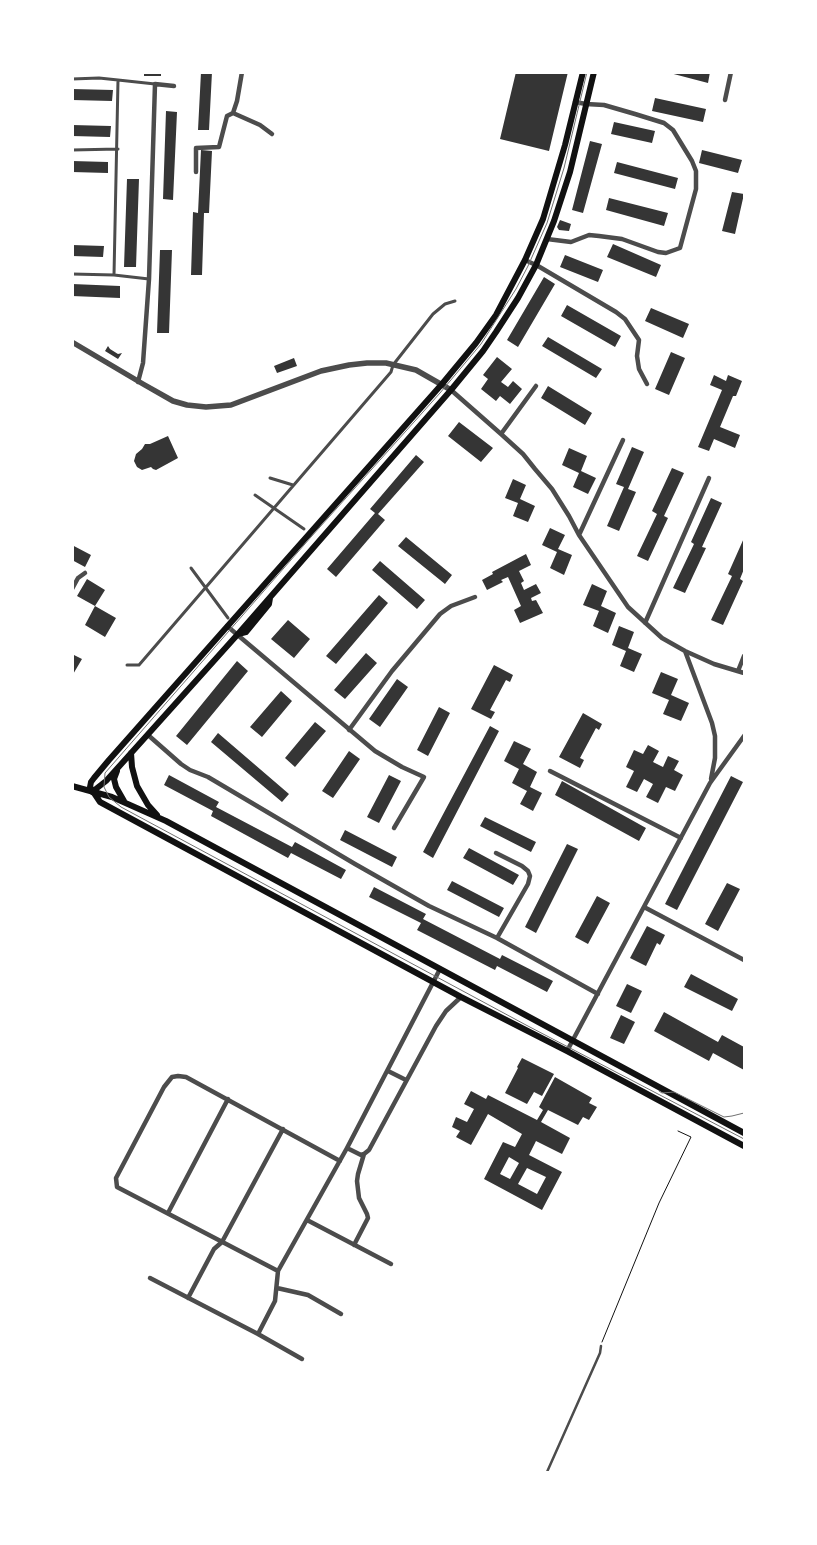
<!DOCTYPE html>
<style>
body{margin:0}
#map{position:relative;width:817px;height:1545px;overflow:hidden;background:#fff;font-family:"Roboto Condensed",sans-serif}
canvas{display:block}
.frame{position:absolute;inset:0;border:74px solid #fff;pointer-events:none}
</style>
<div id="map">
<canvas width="817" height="1545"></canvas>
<div class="frame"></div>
</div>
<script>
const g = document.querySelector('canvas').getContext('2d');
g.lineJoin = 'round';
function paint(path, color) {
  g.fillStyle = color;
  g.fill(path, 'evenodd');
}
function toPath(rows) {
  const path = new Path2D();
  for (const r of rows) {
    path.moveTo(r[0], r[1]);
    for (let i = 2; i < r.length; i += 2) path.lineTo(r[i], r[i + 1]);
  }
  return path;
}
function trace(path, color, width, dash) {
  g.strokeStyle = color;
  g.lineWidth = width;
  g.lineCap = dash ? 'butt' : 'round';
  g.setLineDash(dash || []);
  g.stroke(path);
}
paint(toPath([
 [144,72,161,72,161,76,144,76],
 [201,72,212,72,209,130,198,130],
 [516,72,568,72,549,151,500,139],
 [666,72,710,72,708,83],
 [72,89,113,90,112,101,72,100],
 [655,98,706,109,703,122,652,111],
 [166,111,177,112,173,200,163,199],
 [614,122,655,131,652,143,611,134],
 [72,125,111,126,110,137,72,136],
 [590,141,602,144,583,213,572,210],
 [201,150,212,151,209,213,204,213,202,275,191,275,193,212,198,213],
 [702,150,742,160,738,173,699,163],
 [72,161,108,162,108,173,72,172],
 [617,162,678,178,675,189,614,173],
 [127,179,139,179,136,267,124,267],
 [732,192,744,194,735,234,722,231],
 [609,198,668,213,664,226,606,210],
 [560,220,571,224,569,231,559,230,557,227],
 [613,244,661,265,656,277,607,257],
 [72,245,104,246,103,257,72,256],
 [160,250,172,250,169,333,157,333],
 [565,255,603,270,598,282,560,267],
 [544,277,555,284,518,347,507,340],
 [72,284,120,286,120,298,72,296],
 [567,305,621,336,615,347,561,316],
 [651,308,689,324,683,338,645,321],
 [548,337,602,369,596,378,542,346],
 [108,346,110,349,118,354,122,353,118,359,105,351],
 [671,352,685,358,669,395,655,389],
 [497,357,512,369,501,382,508,387,513,381,522,389,510,404,500,396,496,401,481,389,488,379,483,375],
 [294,358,297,366,277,373,274,366],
 [714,375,726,381,728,375,742,381,736,396,733,396,720,427,740,435,735,448,714,439,709,451,698,447,722,390,710,385],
 [548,386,592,413,585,425,541,398],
 [459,422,493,448,481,462,448,436],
 [168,436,178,458,156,470,153,469,151,467,142,470,137,467,134,461,136,454,142,449,145,444,150,444],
 [632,447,644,452,628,489,636,492,619,531,607,526,624,487,616,484],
 [569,448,587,456,581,471,596,478,588,494,573,487,579,473,562,465],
 [416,455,424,462,378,514,385,520,336,577,327,569,375,513,370,509],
 [672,468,684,473,664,516,668,518,648,561,637,556,657,514,652,511],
 [513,479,526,485,520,499,535,506,528,522,513,516,518,503,505,498],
 [711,498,722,503,702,547,706,548,685,593,673,588,694,544,691,542],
 [550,528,565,535,558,549,572,555,564,575,550,568,557,552,542,545],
 [406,537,452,575,445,584,398,546],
 [744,538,744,569,740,579,743,581,723,625,711,620,732,576,728,574],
 [72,545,91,555,85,567,72,560],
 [526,554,531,565,519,571,524,581,521,583,524,590,536,584,541,593,531,598,532,601,536,600,543,613,520,623,514,610,521,606,508,577,501,580,503,582,487,590,482,580,493,574,492,572],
 [380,561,425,600,417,609,372,570],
 [87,579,105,590,95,606,77,596],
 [592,584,607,591,601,606,616,613,608,633,593,626,599,611,583,605],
 [379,595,388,603,336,664,326,656],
 [95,606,116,618,105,637,85,625],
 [288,620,310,639,294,658,271,639],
 [619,626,634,632,628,648,642,654,634,672,620,666,626,651,612,645],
 [366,653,377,663,345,699,334,690],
 [72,654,82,659,72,676],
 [237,661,248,671,187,745,176,736],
 [494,665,513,675,510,682,506,680,490,710,495,712,491,719,471,709],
 [661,672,678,679,671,695,689,703,681,721,663,714,669,700,652,693],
 [397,679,408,687,380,727,369,719],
 [281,691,292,701,262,737,250,727],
 [439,707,450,713,428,756,417,750],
 [583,713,602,724,599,730,596,728,580,758,584,760,580,768,559,757],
 [315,722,326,731,295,767,285,758],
 [490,726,499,731,433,858,423,852],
 [218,733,289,794,282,802,211,742],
 [514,741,531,749,523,764,537,772,530,787,542,793,533,811,520,804,527,791,512,783,519,769,504,761],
 [648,745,659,751,653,762,663,767,668,756,679,761,674,770,683,775,675,791,666,787,658,803,646,797,653,784,644,779,637,792,626,787,634,771,626,767,634,750,643,754],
 [349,751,360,759,333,798,322,791],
 [169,775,219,802,216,807,292,847,295,842,346,870,341,879,291,853,288,858,211,816,213,811,164,785],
 [389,775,401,781,379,823,367,817],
 [731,776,743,782,677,910,665,904],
 [562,781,646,828,639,841,555,795],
 [485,817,536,842,531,852,480,826],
 [345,830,397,857,392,867,340,840],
 [567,844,578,849,536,933,525,927],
 [469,848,519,875,513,885,463,858],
 [452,881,504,908,499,917,447,890],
 [727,883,740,889,718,931,705,924],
 [374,887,426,914,423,919,500,959,502,955,553,981,547,992,497,966,495,970,417,930,421,923,369,897],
 [597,896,610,903,588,944,575,937],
 [647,926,665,935,660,945,657,943,646,966,630,958],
 [691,974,738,999,732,1011,684,987],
 [627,984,642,991,631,1013,616,1006],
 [664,1012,718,1042,722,1035,744,1047,744,1070,713,1053,709,1061,654,1031],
 [621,1015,635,1022,624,1044,610,1038],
 [522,1058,554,1074,542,1096,534,1092,527,1104,505,1093,518,1068,517,1067],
 [555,1077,592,1098,589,1103,597,1107,589,1120,583,1117,578,1125,548,1110,541,1122,570,1138,562,1154,536,1141,529,1155,562,1172,542,1210,484,1179,503,1142,515,1147,522,1134,488,1114,471,1145,456,1137,460,1131,452,1127,456,1117,467,1122,474,1109,464,1104,471,1091,486,1099,488,1095,537,1120,543,1110,539,1107],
 [509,1157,519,1163,510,1179,500,1174],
 [527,1168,546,1177,537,1194,518,1184]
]), '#353535');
trace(toPath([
 [602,1342,659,1203,691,1137,678,1131]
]), '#111', 1);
trace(toPath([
 [547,1472,600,1353,601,1346]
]), '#4c4c4c', 2.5);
trace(toPath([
 [72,79,99,78,118,80,114,275],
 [118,80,155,84],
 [72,150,118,149],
 [72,274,114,275,149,279],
 [270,478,293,485],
 [255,495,304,529],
 [191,568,228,618],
 [127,665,139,665,391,372,393,365,433,314,445,304,455,301]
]), '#4c4c4c', 3);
trace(toPath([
 [725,100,731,72],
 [233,113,260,125,272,134],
 [233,113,237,101,242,72],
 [196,172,196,148,219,147,227,116,233,113],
 [547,239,571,242,589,235,599,236,622,239,658,252,666,253,680,248,696,189,696,171,692,161,673,130,664,123,635,114,604,105,586,104,575,102],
 [525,260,538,266,616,312,625,319,639,340,637,356,639,369,647,384],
 [138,382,143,363,149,279,155,84,174,86],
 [451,390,501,434,523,454,535,469,552,489,569,516,579,535,628,607,662,638,685,651,714,664,744,673],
 [501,434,536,386],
 [579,535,623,440],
 [72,589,78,578,85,573],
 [645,623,709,478],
 [227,626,375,751,402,767,424,777,394,828],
 [685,651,712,723,715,736,715,758,711,779],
 [738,671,744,656],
 [349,730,392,671,440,614,451,606,475,597],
 [148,735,181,764,190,770,208,777,355,864,429,906,497,938,598,994],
 [550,771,681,838],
 [496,853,522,866,528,871,530,876,528,884,497,938],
 [644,907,744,960],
 [567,1051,710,783,744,736],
 [388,1071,406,1080],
 [347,1148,361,1155,364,1154,369,1150,436,1026,446,1011,461,997],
 [168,1213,228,1099],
 [307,1220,391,1264],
 [354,1245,368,1218,367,1214,359,1198,357,1181,358,1174,364,1154],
 [278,1271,117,1187,116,1178,164,1087,172,1077,178,1076,186,1077,340,1161],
 [150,1278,258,1334,302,1359],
 [277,1288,308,1295,341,1314],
 [188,1298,214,1249,222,1242,283,1129],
 [258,1334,275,1301,278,1271,347,1148,440,969]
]), '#4c4c4c', 4.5);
trace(toPath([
 [72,342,143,384,173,401,187,405,206,407,231,405,321,371,349,365,367,363,386,363,416,370,451,390]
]), '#4c4c4c', 5.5);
trace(toPath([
 [583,72,565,145,543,219,525,260,496,315,476,343,442,384,109,760,94,778,91,782,90,787,100,802,461,997,567,1051,744,1146],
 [238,634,246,632,269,604,270,598],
 [131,753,132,767,137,786,148,805,157,815],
 [117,771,114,779,116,787,124,801],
 [72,786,112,797,166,821,744,1133],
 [92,792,106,781,238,634,451,390,483,351,496,332,518,298,536,265,554,221,570,172,594,72]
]), '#111', 6);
trace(toPath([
 [587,72,564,168,547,223,528,266,516,289,481,344,440,393,311,537,105,773,104,787,109,797,121,807,526,1025,744,1139],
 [659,1091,662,1093,674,1092,724,1117,732,1116,744,1113]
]), '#707070', 1);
</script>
